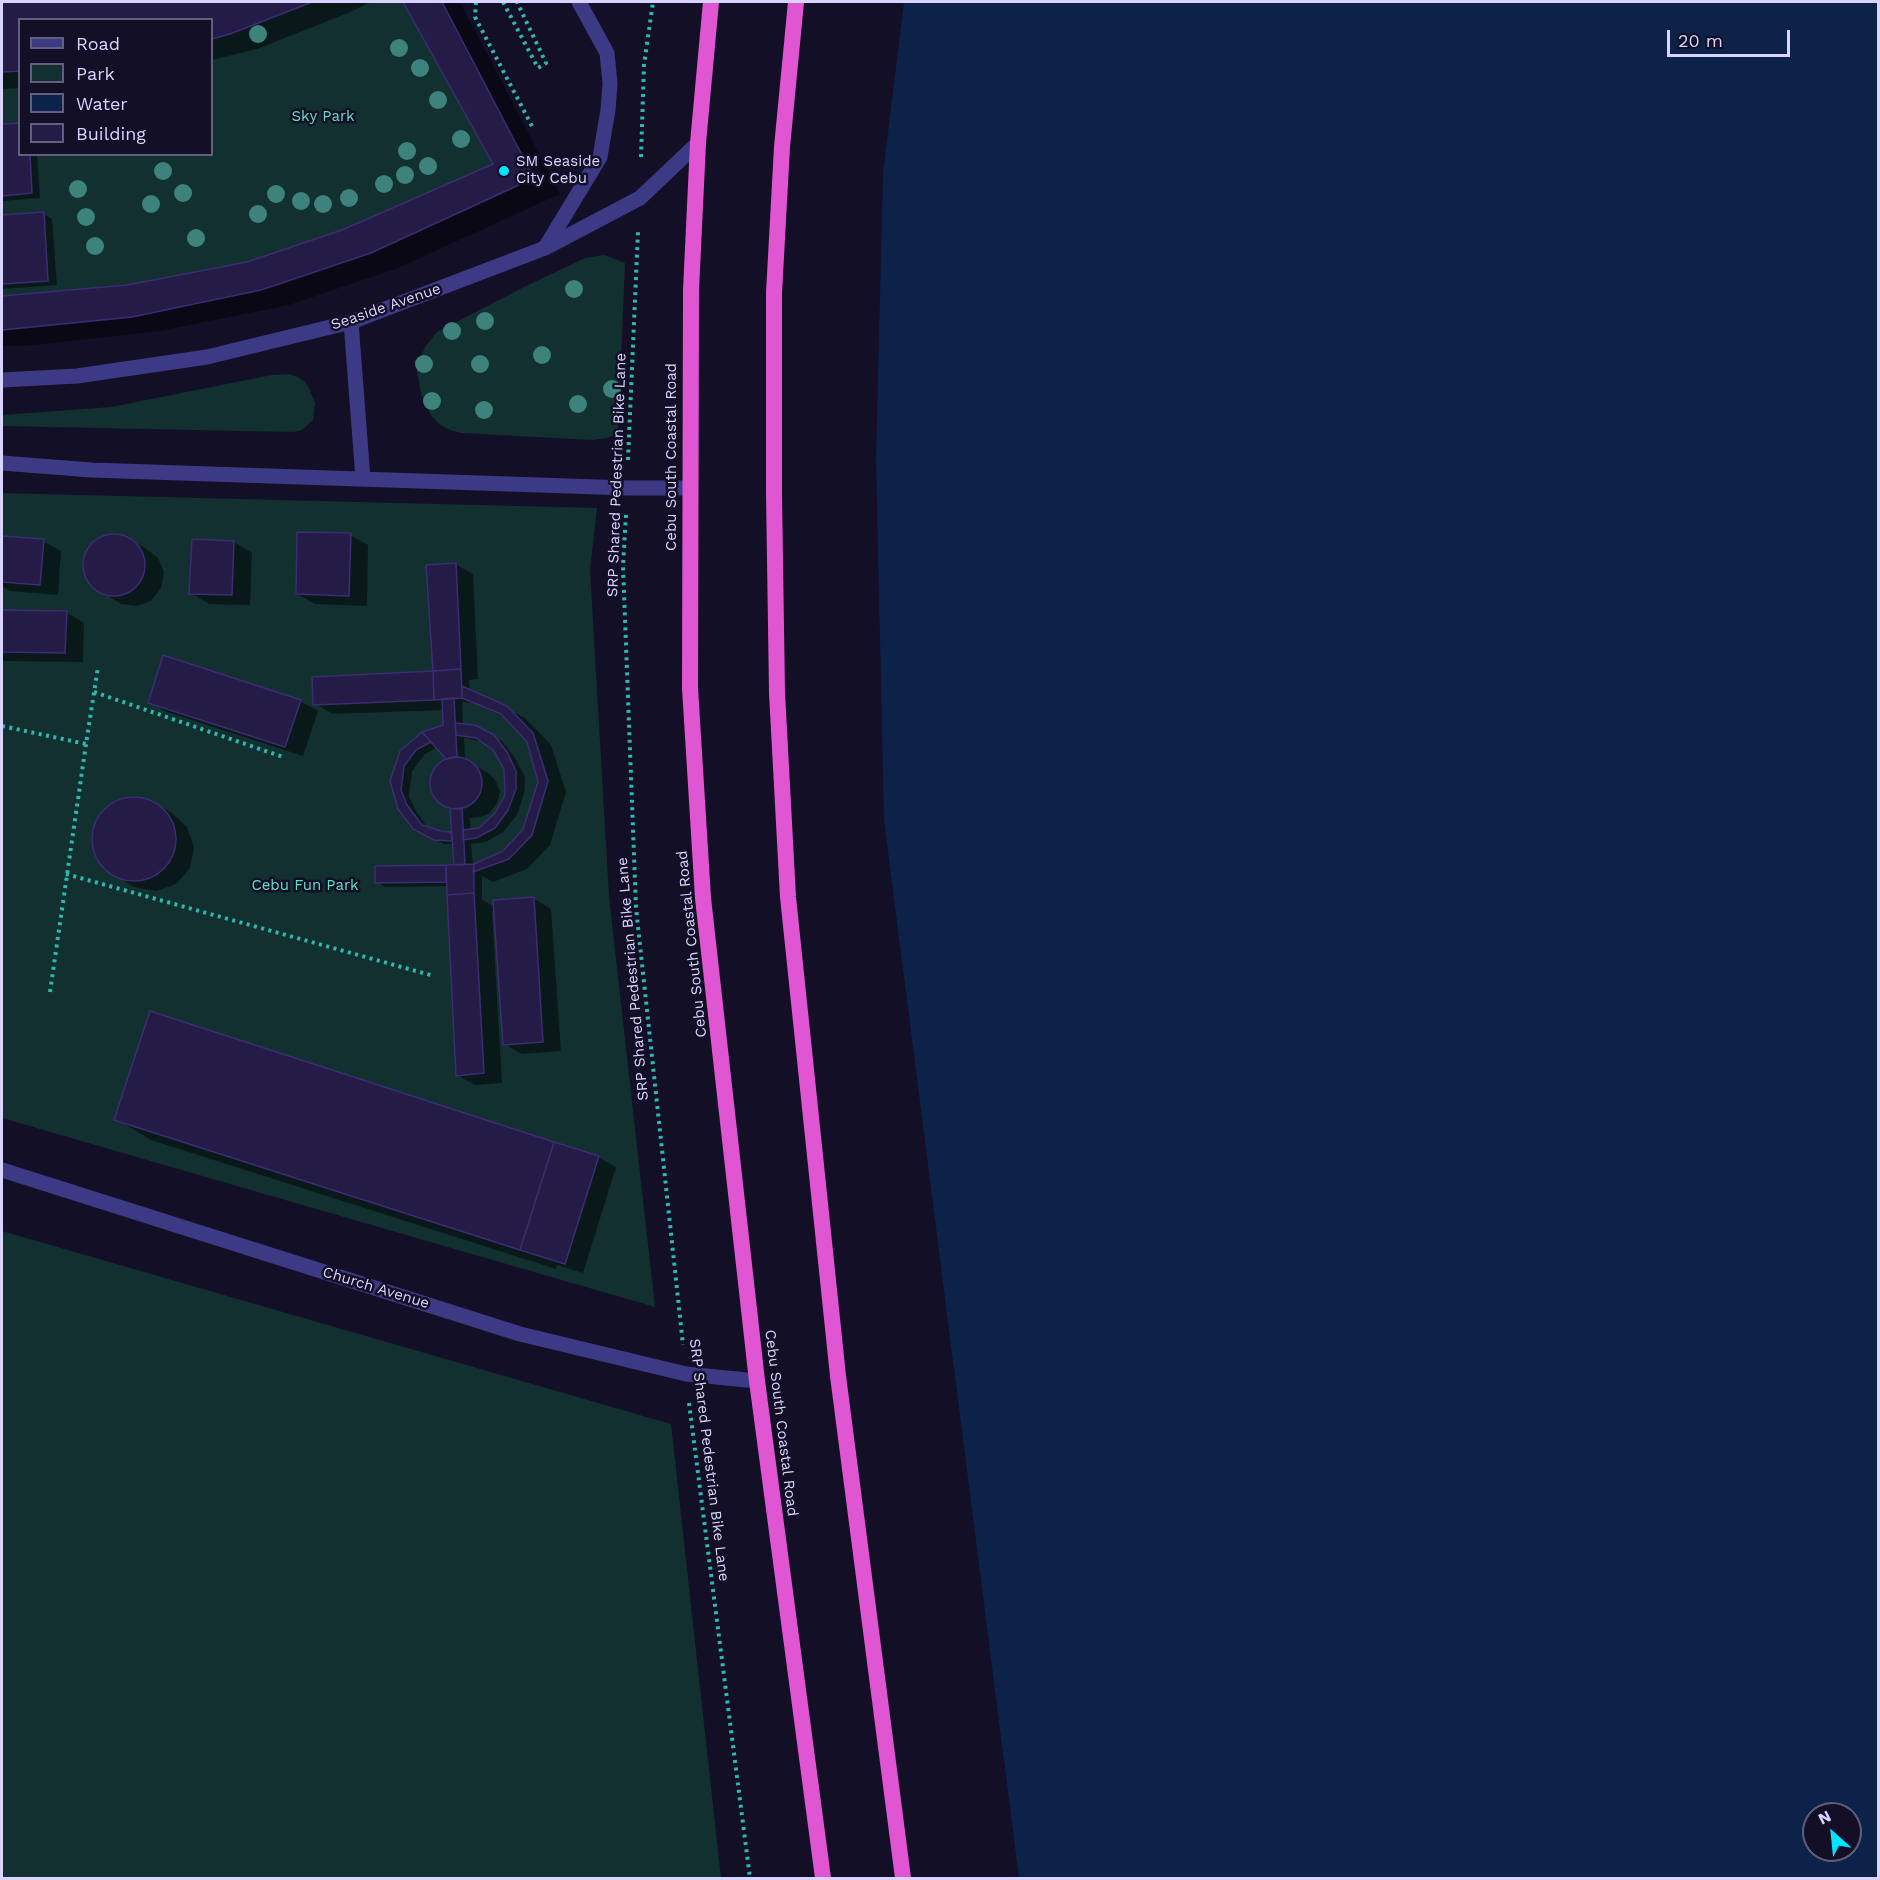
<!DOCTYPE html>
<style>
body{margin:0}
#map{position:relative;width:1880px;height:1880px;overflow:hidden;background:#130f26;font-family:"Work Sans",sans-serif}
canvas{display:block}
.frame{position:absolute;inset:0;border:3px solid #d9d4ff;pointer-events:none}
.legend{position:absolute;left:18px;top:18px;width:195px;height:138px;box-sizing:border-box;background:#130f26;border:2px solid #625e7d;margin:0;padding:8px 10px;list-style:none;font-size:18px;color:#d9d4ff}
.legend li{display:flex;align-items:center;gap:12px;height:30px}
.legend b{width:30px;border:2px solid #625e7d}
.north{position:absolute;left:1802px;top:1802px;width:60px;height:60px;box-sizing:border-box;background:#130f26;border:2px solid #625e7d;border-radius:50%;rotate:333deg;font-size:16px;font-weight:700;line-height:24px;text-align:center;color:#d9d4ff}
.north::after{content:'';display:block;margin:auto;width:21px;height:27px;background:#00e5ff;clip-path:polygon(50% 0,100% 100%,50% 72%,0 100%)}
.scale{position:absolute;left:1667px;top:30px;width:123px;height:27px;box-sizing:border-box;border:3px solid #d9d4ff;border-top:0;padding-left:8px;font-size:18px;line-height:21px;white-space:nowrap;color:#d9d4ff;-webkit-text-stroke:4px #130f26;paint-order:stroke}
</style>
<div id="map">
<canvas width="1880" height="1880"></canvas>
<div class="frame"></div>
<ul class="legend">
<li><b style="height:8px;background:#3d3a85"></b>Road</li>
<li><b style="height:16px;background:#12302f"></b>Park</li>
<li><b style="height:16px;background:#0c2248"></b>Water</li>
<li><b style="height:16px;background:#241b47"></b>Building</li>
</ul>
<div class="north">N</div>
<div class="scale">20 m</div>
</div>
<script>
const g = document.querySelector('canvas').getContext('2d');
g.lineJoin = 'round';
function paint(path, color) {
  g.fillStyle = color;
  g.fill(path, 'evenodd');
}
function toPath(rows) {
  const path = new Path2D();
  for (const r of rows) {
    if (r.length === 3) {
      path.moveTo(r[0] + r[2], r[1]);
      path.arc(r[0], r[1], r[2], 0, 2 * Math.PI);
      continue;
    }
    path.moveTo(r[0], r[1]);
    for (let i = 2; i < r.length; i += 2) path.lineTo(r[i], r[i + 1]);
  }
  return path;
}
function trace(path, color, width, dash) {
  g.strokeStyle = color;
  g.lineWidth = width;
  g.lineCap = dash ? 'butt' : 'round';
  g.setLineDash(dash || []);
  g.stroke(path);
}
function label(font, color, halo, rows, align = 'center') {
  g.font = font + ' "Work Sans",sans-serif';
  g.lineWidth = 5;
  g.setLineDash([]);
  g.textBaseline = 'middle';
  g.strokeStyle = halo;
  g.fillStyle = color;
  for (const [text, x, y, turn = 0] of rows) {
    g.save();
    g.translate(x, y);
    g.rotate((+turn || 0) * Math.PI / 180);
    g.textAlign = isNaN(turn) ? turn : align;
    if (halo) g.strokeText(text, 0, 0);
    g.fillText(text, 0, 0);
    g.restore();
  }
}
paint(toPath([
 [312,2,403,2,493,164,342,230,247,262,127,285,2,296,2,72,19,71,20,154,212,154,212,39,230,34],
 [604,255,625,263,618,433,607,438,593,440,461,433,450,430,439,424,431,415,421,394,417,372,418,364,425,347,437,332,524,287,585,258],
 [289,374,298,377,304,381,309,388,315,403,313,420,302,430,293,432,2,426,2,415,111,407,272,375],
 [2,493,597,508,590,570,609,896,655,1307,2,1118],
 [2,1231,671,1424,721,1878,2,1878]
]), '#12302f');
paint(toPath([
 [904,2,1878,2,1878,1878,1019,1878,884,820,876,460,883,173],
 [1814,1814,1850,1814,1850,1850,1814,1850]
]), '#0c2248');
paint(toPath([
 [2,2,371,2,348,13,257,49,212,60,212,20,20,20,20,88,2,89],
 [405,2,460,2,560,194,398,268,289,305,160,331,34,345,2,346,2,297,128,287,248,263,295,249,400,207,495,165],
 [20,124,20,154,37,154,40,198,2,201,2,126],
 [44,214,52,219,57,285,2,289,2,217],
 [111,535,127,537,145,548,158,558,164,572,161,588,151,601,137,606,121,604,103,593,90,583,84,569,86,553,97,541],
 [350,535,368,545,367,606,315,604,297,594],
 [2,537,43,541,61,551,58,595,10,591,2,586],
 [234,542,252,553,250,605,209,604,191,593],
 [455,564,473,574,478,679,469,680,470,691,506,708,525,718,551,745,566,792,550,845,527,869,493,882,482,876,482,900,495,907,533,898,551,909,561,1051,522,1054,504,1044,495,911,492,911,502,1083,475,1085,457,1075,448,886,385,887,377,882,376,868,455,866,454,844,444,844,424,833,399,808,402,752,445,726,444,710,333,714,315,704,435,673],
 [462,702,472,703,507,718,528,741,540,782,524,830,504,853,473,866,471,844,486,842,503,832,517,815,524,794,525,777,515,758,503,742,494,736,463,726],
 [464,738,484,742,494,749,506,769,507,795,496,814,480,830,471,831,470,818,481,817,490,813,497,803,500,792,496,781,487,772,465,761],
 [438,747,448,759,436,768,432,779,432,791,439,801,452,809,453,833,441,832,428,828,416,811,409,796,412,771,425,754],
 [2,611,66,612,84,623,83,662,2,661],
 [300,701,318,711,303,756,167,712,149,702],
 [132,797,153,802,172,813,187,827,194,847,190,868,176,884,156,891,134,887,116,876,99,863,92,842,97,820,111,804],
 [116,1119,598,1157,616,1167,583,1273,557,1265,556,1269,151,1140]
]), '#0007');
const building = toPath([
 [2,2,312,2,230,34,212,39,212,20,20,20,20,71,2,72,2,2],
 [403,2,442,2,534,178,371,253,261,290,132,317,2,330,2,296,127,285,247,262,342,230,493,164,403,2],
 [20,123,20,154,30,154,32,193,2,196,2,124,20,123],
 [44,212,48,281,2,284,2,215,44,212],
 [297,532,351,533,349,596,296,594,297,532],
 [114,565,31],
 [2,536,44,539,40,585,2,582,2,536],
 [192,539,234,541,232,595,189,594,192,539],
 [456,563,461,669,433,671,426,565,456,563],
 [2,610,67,611,65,653,2,652,2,610],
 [163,655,301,700,285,747,148,703,163,655],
 [461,669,462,698,434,700,433,671,461,669],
 [433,671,434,700,313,705,312,677,433,671],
 [462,686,507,706,533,733,548,781,532,835,509,859,473,872,474,864,503,851,523,829,538,782,527,742,501,714,462,698,462,686],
 [454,698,457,757,446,759,422,732,443,725,442,699,454,698],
 [455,723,475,725,494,735,507,752,516,771,516,789,508,810,495,828,476,838,463,840,463,830,479,828,495,813,505,795,504,769,493,750,476,738,456,735,455,723],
 [422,732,431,742,416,750,404,766,401,790,407,805,422,825,441,831,451,832,452,841,434,840,413,829,398,809,390,781,400,751,422,732],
 [456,783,26],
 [134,839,42],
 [462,808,465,865,454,865,450,809,462,808],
 [474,864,474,893,447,895,446,865,474,864],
 [446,865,446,882,375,883,375,866,446,865],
 [474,893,484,1073,456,1076,447,895,474,893],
 [534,897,543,1042,503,1045,493,900,534,897],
 [150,1011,554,1142,520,1250,114,1120,150,1011],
 [554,1142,599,1156,565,1264,520,1250,554,1142]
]);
paint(building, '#241b47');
trace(building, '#3b2d73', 1.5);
trace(toPath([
 [476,2,475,17,534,130],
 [503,2,538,68,546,63,517,2],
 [641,157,644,65,653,2],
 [628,460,638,231],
 [626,515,623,566,636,908,683,1345],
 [94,692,283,757],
 [2,726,86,744,98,667],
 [66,874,434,976],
 [50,992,86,744],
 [689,1403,750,1878]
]), '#2fb8b0', 4, [3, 4.5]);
trace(toPath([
 [545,248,600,157,608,110,610,83,607,53,579,2]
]), '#3d3a85', 15);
trace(toPath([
 [351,322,363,479],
 [2,380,77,376,207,357,351,322,545,248,640,198,698,143],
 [2,463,91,470,628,488,690,488],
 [2,1170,520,1334,686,1374,757,1381]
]), '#3d3a85', 15);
trace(toPath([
 [711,2,698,143,691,290,690,688,703,898,757,1381,823,1878],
 [796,2,782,147,774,293,774,493,777,693,788,897,838,1376,903,1878]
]), '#e055d1', 16);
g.fillStyle = '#3d827b';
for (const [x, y] of [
 [258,34],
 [399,48],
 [420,68],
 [438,100],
 [461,139],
 [407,151],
 [428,166],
 [163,171],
 [405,175],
 [384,184],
 [78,189],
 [183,193],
 [276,194],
 [349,198],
 [301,201],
 [151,204],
 [323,204],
 [258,214],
 [86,217],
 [196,238],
 [95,246],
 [574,289],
 [485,321],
 [452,331],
 [542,355],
 [424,364],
 [480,364],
 [612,389],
 [432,401],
 [578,404],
 [484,410]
]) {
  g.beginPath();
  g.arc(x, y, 9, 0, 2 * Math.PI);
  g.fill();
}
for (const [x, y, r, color] of [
 [504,171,6,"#00e5ff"]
]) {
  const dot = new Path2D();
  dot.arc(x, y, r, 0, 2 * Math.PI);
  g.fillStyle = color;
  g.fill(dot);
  trace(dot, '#130f26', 2);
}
label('15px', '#5fe0c0', '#130f26', [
 ["Sky Park",323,117],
 ["Cebu Fun Park",305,886]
]);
label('15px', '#d9d4ff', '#130f26', [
 ["SM Seaside",516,162],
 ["City Cebu",516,179]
], 'left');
label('15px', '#d9d4ff', '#130f26', [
 ["Seaside Avenue",386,307,-19],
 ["Cebu South Coastal Road",672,457,-90],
 ["SRP Shared Pedestrian Bike Lane",617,475,-88],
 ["Cebu South Coastal Road",692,944,-96],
 ["SRP Shared Pedestrian Bike Lane",633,979,-95],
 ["Church Avenue",376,1288,17],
 ["Cebu South Coastal Road",781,1423,83],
 ["SRP Shared Pedestrian Bike Lane",709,1460,83]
]);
</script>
